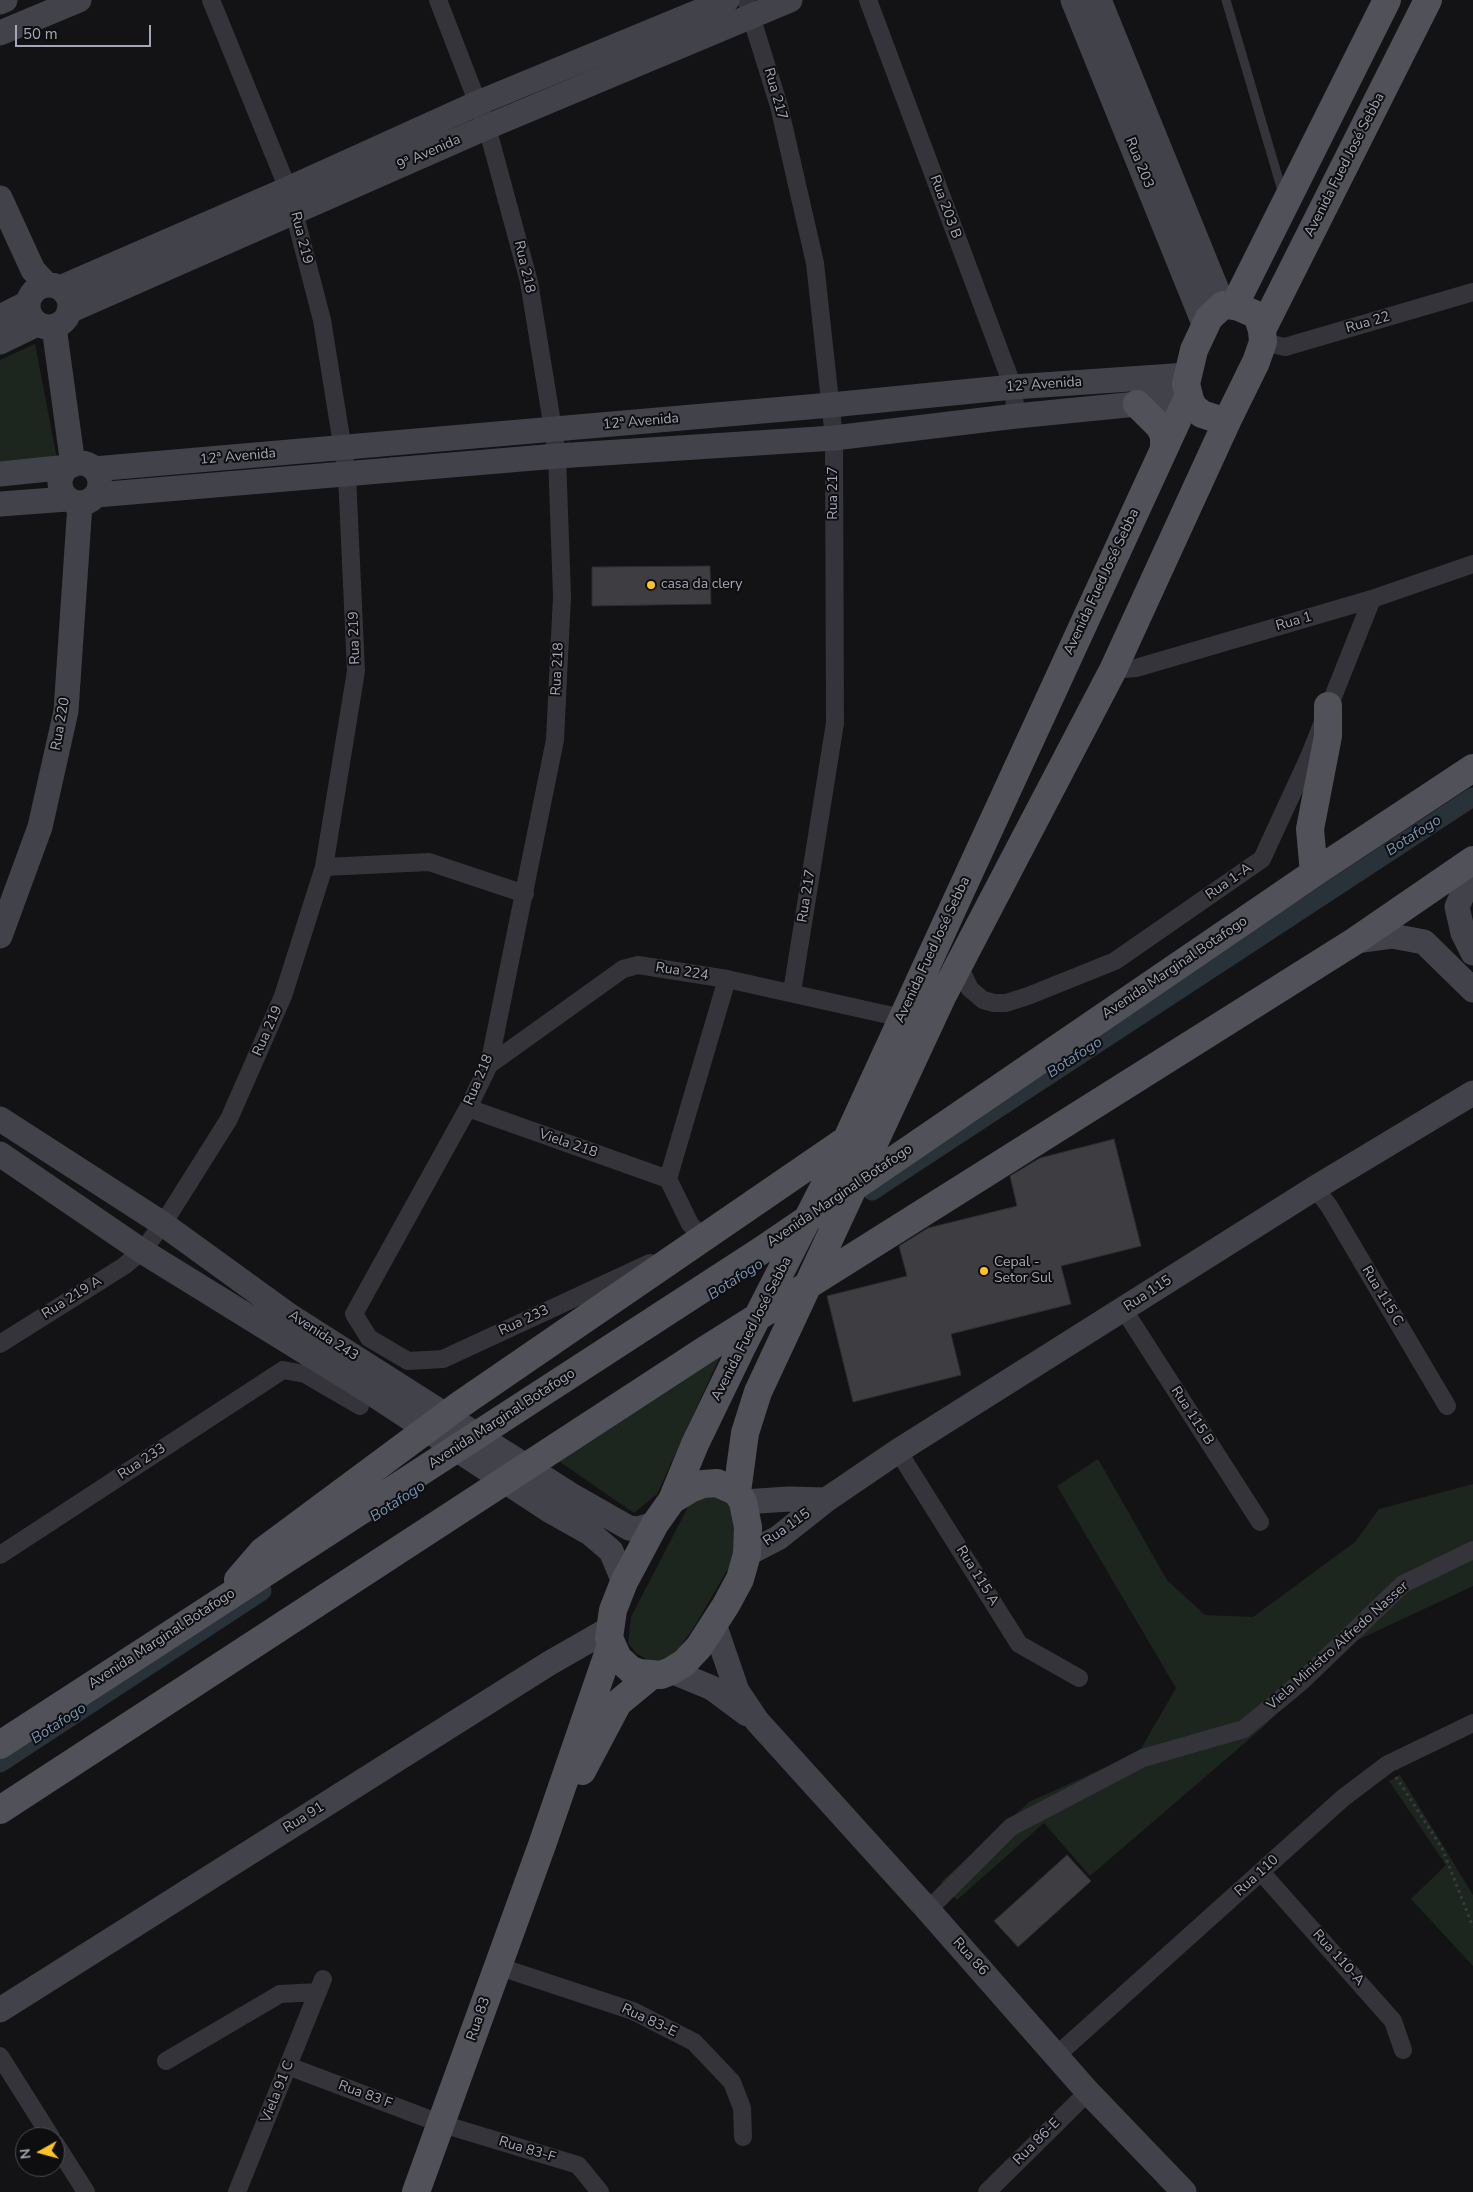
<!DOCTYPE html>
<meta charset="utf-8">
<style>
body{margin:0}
#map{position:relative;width:1473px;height:2192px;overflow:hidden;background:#131315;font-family:"Nunito Sans",sans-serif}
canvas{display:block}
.north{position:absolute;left:15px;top:2127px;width:50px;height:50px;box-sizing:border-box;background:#0e0e10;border:1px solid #4a4c52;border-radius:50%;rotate:263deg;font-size:14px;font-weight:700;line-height:20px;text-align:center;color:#a4a8b6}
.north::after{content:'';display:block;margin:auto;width:18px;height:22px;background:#fdc423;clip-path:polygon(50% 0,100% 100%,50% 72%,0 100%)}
.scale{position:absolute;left:15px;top:25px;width:136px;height:22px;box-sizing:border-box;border:2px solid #a4a8b6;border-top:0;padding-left:6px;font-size:15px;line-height:18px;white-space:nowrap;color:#a4a8b6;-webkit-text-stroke:4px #0e0e10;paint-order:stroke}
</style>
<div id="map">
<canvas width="1473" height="2192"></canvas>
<div class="north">N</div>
<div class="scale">50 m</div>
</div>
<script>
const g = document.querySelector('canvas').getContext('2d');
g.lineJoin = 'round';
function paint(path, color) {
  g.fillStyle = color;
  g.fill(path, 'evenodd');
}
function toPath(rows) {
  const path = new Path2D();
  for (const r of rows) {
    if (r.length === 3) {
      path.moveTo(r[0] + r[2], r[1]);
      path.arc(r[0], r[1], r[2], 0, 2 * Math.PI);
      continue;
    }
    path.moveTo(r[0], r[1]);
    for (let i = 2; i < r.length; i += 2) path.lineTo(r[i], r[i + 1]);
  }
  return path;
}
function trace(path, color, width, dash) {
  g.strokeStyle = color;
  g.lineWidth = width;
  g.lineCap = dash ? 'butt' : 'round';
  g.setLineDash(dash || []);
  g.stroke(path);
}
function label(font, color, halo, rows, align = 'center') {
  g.font = font + ' "Nunito Sans",sans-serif';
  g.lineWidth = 4;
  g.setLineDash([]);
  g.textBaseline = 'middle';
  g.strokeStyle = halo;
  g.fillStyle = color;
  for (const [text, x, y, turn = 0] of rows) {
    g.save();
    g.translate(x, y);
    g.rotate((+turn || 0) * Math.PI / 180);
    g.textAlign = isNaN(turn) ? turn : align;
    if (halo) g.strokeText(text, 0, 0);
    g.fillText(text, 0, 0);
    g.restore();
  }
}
paint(toPath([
 [35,344,57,459,0,463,0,360],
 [727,1341,657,1494,634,1513,547,1453],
 [1098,1459,1167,1580,1205,1615,1253,1617,1355,1542,1379,1509,1473,1484,1473,1586,1345,1646,1261,1729,1090,1876,1044,1823,957,1900,941,1882,1029,1802,1139,1752,1176,1688,1057,1486],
 [710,1492,732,1504,736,1521,734,1559,694,1627,671,1660,653,1663,636,1653,628,1643,631,1617,690,1503],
 [1400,1775,1473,1895,1473,1966,1411,1899,1446,1865,1389,1781]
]), '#1d251f');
trace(toPath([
 [872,1191,1473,797],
 [0,1763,262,1591]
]), '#293139', 19);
const building = toPath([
 [710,566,711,604,592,606,592,567,710,566],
 [1114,1139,1141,1246,1061,1266,1071,1304,951,1334,961,1375,853,1402,827,1296,907,1276,899,1246,928,1228,1017,1206,1010,1176,1040,1158,1114,1139],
 [1067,1855,1091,1881,1018,1947,994,1921,1067,1855]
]);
paint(building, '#3d3d42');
trace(building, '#2d2d31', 1);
trace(toPath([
 [1396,1777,1442,1848,1473,1927]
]), '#3a3b41', 3, [2.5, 4]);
trace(toPath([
 [1226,0,1283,194]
]), '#34343a', 9);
trace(toPath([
 [438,0,487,127,529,282,553,429,557,456,562,596,555,740,489,1065,468,1108,354,1314,369,1338,408,1361,443,1359,650,1263],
 [746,0,779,106,815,263,834,438,835,723,792,992],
 [868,0,1013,387,1016,416],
 [1263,342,1285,347,1473,292],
 [1113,670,1136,668,1372,599,1473,564],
 [324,867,429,862,525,894],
 [958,964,970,989,983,1000,994,1003,1006,1003,1028,996,1115,961,1262,859,1309,757,1372,599],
 [489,1065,623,969,638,965,727,979,902,1018],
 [468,1108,668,1179],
 [668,1179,690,1224,703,1238,694,1242],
 [668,1179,727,979],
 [1315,1188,1329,1206,1447,1406],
 [1124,1310,1260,1522],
 [0,1344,124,1266,142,1251,163,1224,229,1119,283,996,324,867,356,671,347,475,322,320,288,189,211,0],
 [898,1451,1019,1644,1079,1678],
 [0,1555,283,1370,305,1374,360,1406],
 [1261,1872,1393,2021,1403,2050],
 [928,1910,1011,1827,1143,1758,1244,1729,1301,1682,1403,1584,1473,1550],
 [497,1966,633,2011,694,2042,732,2082,742,2108,743,2137],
 [1057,2055,1343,1798,1388,1764,1473,1723],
 [0,2056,51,2137],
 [166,2061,280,1994,318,1992],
 [288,2066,442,2124,578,2165,600,2192],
 [55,2143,86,2192],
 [237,2192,323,1979],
 [987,2192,1088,2092]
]), '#34343a', 18);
trace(toPath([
 [1073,0,1205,326],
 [1099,0,1223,305],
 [0,2,5,0],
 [0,33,79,0],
 [0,198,33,270,47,285],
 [49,306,21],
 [60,288,288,189,478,103,727,0],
 [69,311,487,127,790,0],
 [0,317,28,303],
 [54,327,73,465],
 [0,342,37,324],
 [80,483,20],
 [94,469,831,405,1013,387,1188,375],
 [0,474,68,467],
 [96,495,557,456,834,438,1016,416,1137,404,1188,397],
 [0,504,67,499],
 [1473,870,1457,907,1463,933,1473,953],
 [0,936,40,827,66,711,80,504],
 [1355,941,1392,936,1424,942,1473,990],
 [0,1119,163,1224,290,1316,571,1495,629,1528,637,1529,655,1524],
 [0,1154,142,1251,367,1390,549,1510,590,1533,611,1551,624,1582],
 [743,1502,789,1499,826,1500],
 [747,1554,778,1538,826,1500,898,1451,1315,1188,1473,1093],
 [714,1624,737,1691,757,1721,928,1910,1088,2092,1184,2192],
 [671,1671,712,1688,747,1714],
 [0,2010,548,1664,609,1629]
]), '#42434a', 25);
trace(toPath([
 [1234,306,1387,0],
 [1262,330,1428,0],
 [1137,404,1159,426,1164,435,1164,447],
 [1314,873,1310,829,1328,736,1328,706],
 [717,1483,737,1492,743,1502,748,1527,747,1554,740,1579,726,1605,699,1647,684,1663,671,1671,661,1675,640,1673,631,1670,618,1658,609,1638,613,1610,624,1582,655,1524,672,1500,690,1489,703,1484,717,1483],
 [737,1492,745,1433,758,1392,942,997,1113,670,1229,417,1256,362,1263,342,1262,330,1257,315,1236,306,1223,305,1209,318,1194,350,1186,384,1190,400,1194,408,1202,414,1220,420,1229,417],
 [672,1500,695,1444,742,1347,834,1167,1188,397],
 [238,1580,263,1551,461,1404,846,1140],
 [0,1745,762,1250,1314,873,1473,768],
 [582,1771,618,1703,652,1675],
 [0,1810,705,1350,1355,941,1473,860],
 [416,2192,542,1845,611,1645]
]), '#505159', 28);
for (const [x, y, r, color] of [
 [651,585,5,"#fdc423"],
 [984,1271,5,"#fdc423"]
]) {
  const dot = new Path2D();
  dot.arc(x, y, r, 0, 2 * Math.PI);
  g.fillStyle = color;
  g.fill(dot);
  trace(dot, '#0e0e10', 2);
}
label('14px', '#a4a8b6', '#0e0e10', [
 ["Rua 217",775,94,74],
 ["9ª Avenida",429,153,-24],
 ["Rua 203",1139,163,68],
 ["Avenida Fued José Sebba",1345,165,-63],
 ["Rua 203 B",945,207,70],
 ["Rua 219",301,238,76],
 ["Rua 218",524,267,77],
 ["Rua 22",1368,323,-16],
 ["12ª Avenida",1044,385,-4],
 ["12ª Avenida",641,422,-5],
 ["12ª Avenida",238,457,-5],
 ["Rua 217",834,493,-90],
 ["Avenida Fued José Sebba",1102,582,-65],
 ["Rua 1",1294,622,-16],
 ["Rua 219",355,638,-92],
 ["Rua 218",558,669,-87],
 ["Rua 220",61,724,-80],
 ["Rua 1-A",1229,882,-35],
 ["Rua 217",807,896,-81],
 ["Avenida Fued José Sebba",933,950,-65],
 ["Avenida Marginal Botafogo",1175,968,-34],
 ["Rua 224",682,972,9],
 ["Rua 219",268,1031,-66],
 ["Rua 218",479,1080,-67],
 ["Viela 218",568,1144,19],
 ["Avenida Marginal Botafogo",840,1196,-34],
 ["Rua 115",1148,1294,-33],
 ["Rua 115 C",1382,1296,59],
 ["Rua 219 A",72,1298,-32],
 ["Rua 233",524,1321,-25],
 ["Avenida Fued José Sebba",752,1329,-63],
 ["Avenida 243",323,1336,33],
 ["Rua 115 B",1192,1416,57],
 ["Avenida Marginal Botafogo",502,1419,-33],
 ["Rua 233",142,1462,-33],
 ["Rua 115",787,1528,-35],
 ["Rua 115 A",977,1576,58],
 ["Avenida Marginal Botafogo",162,1639,-33],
 ["Viela Ministro Alfredo Nasser",1338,1646,-42],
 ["Rua 91",304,1818,-32],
 ["Rua 110",1257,1876,-42],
 ["Rua 86",970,1957,48],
 ["Rua 110-A",1338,1958,48],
 ["Rua 83",479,2019,-71],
 ["Rua 83-E",649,2021,25],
 ["Viela 91 C",278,2092,-68],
 ["Rua 83 F",365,2095,20],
 ["Rua 86-E",1037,2142,-45],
 ["Rua 83-F",527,2150,17]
]);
label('14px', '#a4a8b6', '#0e0e10', [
 ["casa da clery",661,585],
 ["Cepal -",994,1263],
 ["Setor Sul",994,1279]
], 'left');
label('italic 15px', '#7893b4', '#0e0e10', [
 ["Botafogo",1414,836,-33],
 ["Botafogo",1075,1058,-33],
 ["Botafogo",736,1280,-33],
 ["Botafogo",398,1502,-33],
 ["Botafogo",59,1724,-33]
]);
</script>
